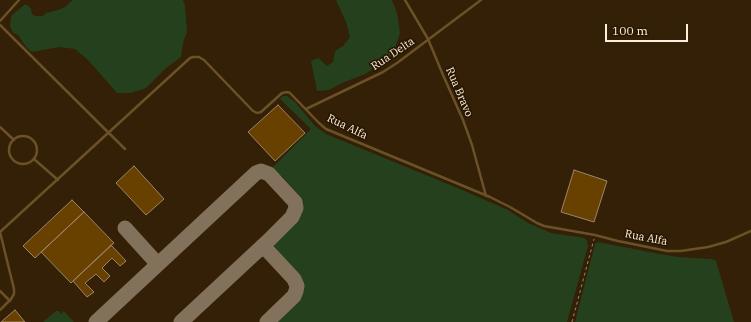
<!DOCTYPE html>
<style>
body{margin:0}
#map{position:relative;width:751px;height:322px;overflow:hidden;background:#332006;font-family:"IBM Plex Serif",serif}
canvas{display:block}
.scale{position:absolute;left:605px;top:24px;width:83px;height:18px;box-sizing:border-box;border:2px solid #fcefe0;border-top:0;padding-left:5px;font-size:12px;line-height:14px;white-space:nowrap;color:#fcefe0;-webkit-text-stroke:3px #291700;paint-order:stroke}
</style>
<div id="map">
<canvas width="751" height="322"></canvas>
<div class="scale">100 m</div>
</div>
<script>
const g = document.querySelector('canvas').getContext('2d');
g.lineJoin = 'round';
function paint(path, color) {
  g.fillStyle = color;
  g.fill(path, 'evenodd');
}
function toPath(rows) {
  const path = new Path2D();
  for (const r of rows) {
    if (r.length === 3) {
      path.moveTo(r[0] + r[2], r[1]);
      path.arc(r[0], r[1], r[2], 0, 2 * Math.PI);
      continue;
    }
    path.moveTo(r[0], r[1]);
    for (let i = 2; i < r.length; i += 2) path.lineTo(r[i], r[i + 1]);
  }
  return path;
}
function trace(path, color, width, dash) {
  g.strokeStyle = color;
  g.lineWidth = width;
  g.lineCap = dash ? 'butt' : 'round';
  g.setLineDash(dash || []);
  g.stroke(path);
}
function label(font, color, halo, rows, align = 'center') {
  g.font = font + ' "IBM Plex Serif",serif';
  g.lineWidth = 3.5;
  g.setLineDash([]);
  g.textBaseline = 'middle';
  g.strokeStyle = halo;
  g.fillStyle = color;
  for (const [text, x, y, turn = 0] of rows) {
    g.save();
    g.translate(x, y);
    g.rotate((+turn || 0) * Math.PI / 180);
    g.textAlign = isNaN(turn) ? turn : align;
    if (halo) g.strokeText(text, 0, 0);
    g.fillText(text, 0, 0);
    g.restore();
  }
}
paint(toPath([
 [73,0,183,0,185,6,187,32,183,43,181,57,165,69,146,88,131,93,117,93,88,60,75,49,59,47,32,52,26,47,18,35,13,33,10,26,11,16,24,5,27,5,31,9,32,14,35,16,43,16,46,13,58,10,65,7],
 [336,0,392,0,397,13,400,33,394,51,387,60,365,74,342,83,329,90,317,91,311,61,318,58,327,66,333,62,335,51,343,46,350,37,346,22],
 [283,96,287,96,295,102,315,126,326,134,460,189,508,210,528,223,551,233,585,238,587,241,588,246,567,322,276,322,301,298,303,290,302,283,299,276,275,250,274,245,276,240,299,219,302,212,302,204,300,196,282,176,277,173,267,173,311,129,280,99],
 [598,242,660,254,678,257,712,259,716,261,734,322,575,322,595,244],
 [56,311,59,311,61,314,64,311,74,322,43,322]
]), '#25401d');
trace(toPath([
 [125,228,154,260,155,263,154,268],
 [259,250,264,249,267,250,294,279,297,286,296,291,294,296,267,322],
 [96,322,256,173,261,171,269,174,295,202,296,208,292,217,268,241,181,322]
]), '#82725c', 15);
const building = toPath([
 [278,105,305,133,275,161,248,132,278,105],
 [134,166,164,199,146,215,116,183,134,166],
 [574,170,607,181,594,222,561,212,574,170],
 [72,200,84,212,35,258,23,246,72,200],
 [84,212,114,243,71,283,41,252,84,212],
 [111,245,126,261,120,266,112,258,102,268,110,276,104,282,96,274,85,283,94,292,87,297,73,281,111,245],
 [15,310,25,322,1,322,15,310]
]);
paint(building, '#684100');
trace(building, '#9c866a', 1);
trace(toPath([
 [572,322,594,239]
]), '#978772', 1, [3, 3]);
trace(toPath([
 [405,0,428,39,443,75,463,120,472,145,486,196],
 [0,21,19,0],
 [0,25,125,149],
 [306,109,383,72,397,63,481,0],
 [0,127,14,140],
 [23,150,14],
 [34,159,58,180],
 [0,232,190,58,193,57,199,57,204,60,253,111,257,113,261,112,282,93,288,92,290,93,319,123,326,129,490,197,510,207,537,223,544,226,595,235,618,241,667,251,681,251,708,247,726,242,751,231],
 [0,232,14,289,14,294,11,299,0,310],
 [0,291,10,301]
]), '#6b5128', 2.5);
label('11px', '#fcefe0', '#291700', [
 ["Rua Delta",393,54,-34],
 ["Rua Bravo",459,92,67],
 ["Rua Alfa",347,127,26],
 ["Rua Alfa",646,238,11]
]);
</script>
